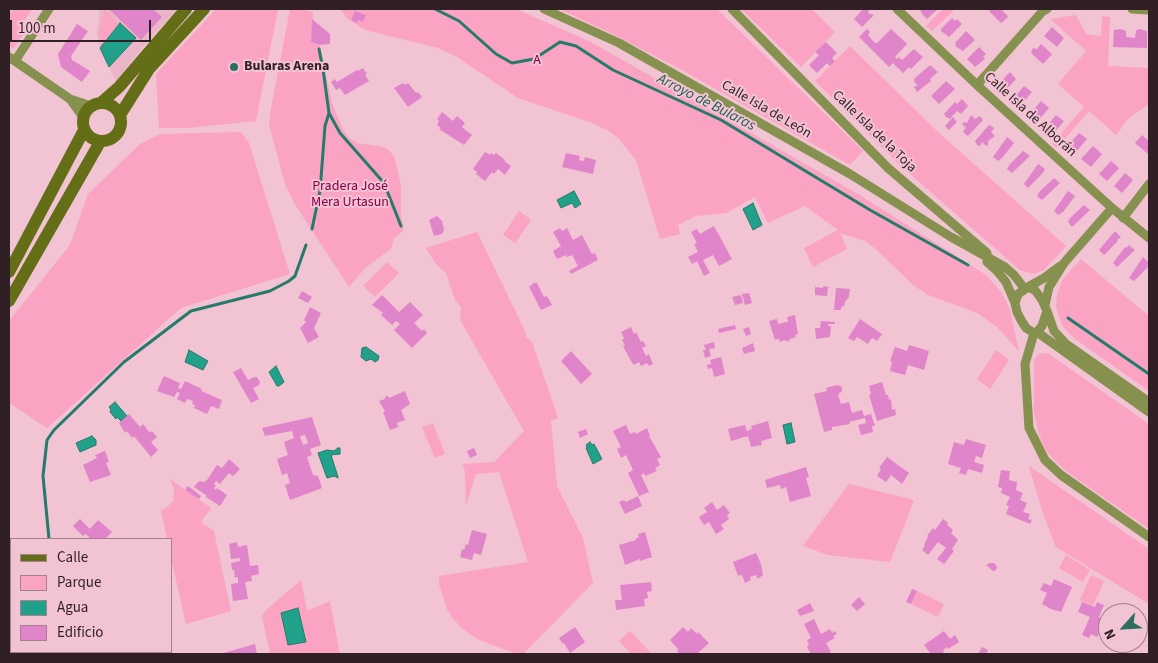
<!DOCTYPE html>
<meta charset="utf-8">
<style>
body{margin:0}
#map{position:relative;width:1158px;height:663px;overflow:hidden;background:#f2c3d2;font-family:"Source Sans 3",sans-serif}
canvas{display:block}
.frame{position:absolute;inset:0;border:10px solid #301f25;pointer-events:none}
.legend{position:absolute;left:10px;top:538px;width:162px;height:115px;box-sizing:border-box;background:#f2c3d2;border:1px solid #a4818d;margin:0;padding:6px 9px;list-style:none;font-size:15px;color:#301f25}
.legend li{display:flex;align-items:center;gap:10px;height:25px}
.legend b{width:25px;border:1px solid #a4818d}
.north{position:absolute;left:1098px;top:603px;width:50px;height:50px;box-sizing:border-box;background:#f2c3d2;border:1px solid #a4818d;border-radius:50%;rotate:244deg;font-size:14px;font-weight:700;line-height:20px;text-align:center;color:#301f25}
.north::after{content:'';display:block;margin:auto;width:18px;height:22px;background:#2b6e60;clip-path:polygon(50% 0,100% 100%,50% 72%,0 100%)}
.scale{position:absolute;left:10px;top:20px;width:141px;height:22px;box-sizing:border-box;border:2px solid #301f25;border-top:0;padding-left:6px;font-size:15px;line-height:18px;white-space:nowrap;color:#301f25;-webkit-text-stroke:4px #f2c3d2;paint-order:stroke}
</style>
<div id="map">
<canvas width="1158" height="663"></canvas>
<div class="frame"></div>
<ul class="legend">
<li><b style="height:6px;background:#636e16"></b>Calle</li>
<li><b style="height:14px;background:#faa3c2"></b>Parque</li>
<li><b style="height:14px;background:#21a18a"></b>Agua</li>
<li><b style="height:14px;background:#e085c9"></b>Edificio</li>
</ul>
<div class="north">N</div>
<div class="scale">100 m</div>
</div>
<script>
const g = document.querySelector('canvas').getContext('2d');
g.lineJoin = 'round';
function paint(path, color) {
  g.fillStyle = color;
  g.fill(path, 'evenodd');
}
function toPath(rows) {
  const path = new Path2D();
  for (const r of rows) {
    if (r.length === 3) {
      path.moveTo(r[0] + r[2], r[1]);
      path.arc(r[0], r[1], r[2], 0, 2 * Math.PI);
      continue;
    }
    path.moveTo(r[0], r[1]);
    for (let i = 2; i < r.length; i += 2) path.lineTo(r[i], r[i + 1]);
  }
  return path;
}
function trace(path, color, width, dash) {
  g.strokeStyle = color;
  g.lineWidth = width;
  g.lineCap = dash ? 'butt' : 'round';
  g.setLineDash(dash || []);
  g.stroke(path);
}
function label(font, color, halo, rows, align = 'center') {
  g.font = font + ' "Source Sans 3",sans-serif';
  g.lineWidth = 4;
  g.setLineDash([]);
  g.textBaseline = 'middle';
  g.strokeStyle = halo;
  g.fillStyle = color;
  for (const [text, x, y, turn = 0] of rows) {
    g.save();
    g.translate(x, y);
    g.rotate((+turn || 0) * Math.PI / 180);
    g.textAlign = isNaN(turn) ? turn : align;
    if (halo) g.strokeText(text, 0, 0);
    g.fillText(text, 0, 0);
    g.restore();
  }
}
paint(toPath([
 [100,9,177,9,141,49,116,81,100,49,97,33]
]), '#eab5c7');
paint(toPath([
 [14,9,32,9,24,21,26,30,13,49,9,46,9,15],
 [105,9,118,24,102,44,99,34],
 [216,9,278,9,256,121,188,128,159,128,156,74],
 [290,9,301,9,313,12,311,42,320,46,332,103,343,129,349,138,357,143,384,147,390,151,395,159,401,185,401,216,404,230,394,238,391,249,365,268,349,287,294,203,285,184,272,136,269,125,270,114],
 [340,9,516,9,591,42,858,194,986,275,1002,293,1010,310,1019,351,997,327,977,313,928,295,913,285,876,249,865,241,840,233,847,249,813,267,804,248,838,230,805,206,768,223,755,197,726,213,696,216,678,225,680,234,660,239,636,160,619,139,609,131,592,123,518,98,457,57,438,48,369,31,360,27,347,18],
 [559,9,717,9,863,151,850,165,682,70,613,34],
 [741,9,812,9,835,32,801,67],
 [943,9,955,9,932,31,926,26],
 [1076,15,1086,34,1101,36,1102,16,1110,17,1108,66,1149,68,1149,104,1129,118,1116,135,1089,111,1057,148,1052,144,1084,107,1058,84,1086,51,1050,19],
 [850,46,937,131,1066,246,1044,270,1034,274,1020,270,903,168,815,81],
 [241,132,249,143,290,274,181,308,47,428,9,403,9,321,70,245,88,194,140,144,160,134],
 [519,211,531,220,515,243,503,235],
 [477,232,525,331,526,337,532,342,558,418,551,421,557,486,583,538,593,583,523,654,516,654,477,639,464,630,453,619,447,609,439,584,439,576,528,562,499,472,476,474,466,505,465,472,463,464,494,462,524,431,460,320,461,307,455,300,446,273,436,264,426,248],
 [1081,259,1149,316,1149,391,1075,339,1063,327,1056,307,1057,295,1063,279],
 [387,262,399,273,375,297,363,286],
 [996,350,1009,360,990,389,977,379],
 [1045,353,1049,354,1149,424,1149,529,1067,472,1056,462,1046,450,1039,435,1034,412,1034,360,1038,354],
 [433,423,445,454,435,458,422,427],
 [1029,466,1149,549,1149,604,1056,547,1043,514],
 [170,479,211,508,201,522,214,531,231,611,186,624,171,558,171,539,167,539,161,510,166,508,173,501,174,489],
 [849,484,914,500,890,562,828,555,803,546],
 [1066,555,1090,570,1083,582,1059,568],
 [1091,575,1104,581,1093,606,1080,600],
 [301,580,307,611,330,601,340,654,270,654,262,616,266,610],
 [917,591,944,604,938,617,911,604],
 [630,631,652,654,631,654,619,641]
]), '#faa3c2');
const water = toPath([
 [120,23,136,38,109,67,100,48,120,23],
 [574,191,581,204,575,208,572,203,561,208,557,200,574,191],
 [753,203,762,225,753,230,743,209,753,203],
 [366,347,379,356,378,360,375,362,371,359,366,361,361,357,362,348,366,347],
 [189,350,208,361,203,370,185,362,189,350],
 [276,366,284,382,279,386,277,386,269,372,276,366],
 [115,402,127,416,121,421,117,417,116,419,110,412,111,410,109,407,115,402],
 [791,423,795,442,787,444,783,425,791,423],
 [92,436,96,440,96,445,80,452,76,443,92,436],
 [590,442,592,445,594,444,602,459,593,464,586,448,587,447,586,445,590,442],
 [338,448,340,448,340,454,331,455,338,477,338,478,334,476,327,478,318,453,327,450,334,451,338,448],
 [298,608,306,642,288,645,281,613,298,608]
]);
paint(water, '#21a18a');
trace(water, '#267a6c', 1);
trace(toPath([
 [435,9,459,21,496,54,512,63,534,59,560,42,576,46,613,70,721,120,870,210,968,265],
 [319,49,323,69,329,113,340,133,384,183,401,226],
 [312,229,320,191,325,126,329,113],
 [1068,318,1149,374],
 [49,539,43,476,47,440,54,430,124,362,191,311,270,291,289,281,295,276,306,245],
 [43,654,45,652]
]), '#267a6c', 3);
paint(toPath([
 [109,9,153,9,162,17,141,40],
 [863,9,867,9,869,11,868,13,874,15,862,27,854,19],
 [921,9,938,9,927,19,923,15,920,10],
 [991,9,1001,9,1008,16,1007,18,1001,23,989,11],
 [355,11,366,15,363,22,358,20,357,23,351,20],
 [952,18,955,21,957,19,962,24,949,37,941,31,941,29],
 [312,19,330,34,330,44,319,45,311,42],
 [77,24,88,31,71,56,72,60,90,71,82,82,61,67,58,54],
 [1052,27,1064,38,1057,47,1044,36],
 [867,29,870,32,868,35,875,43,877,43,891,29,901,38,907,44,895,57,897,59,899,57,902,60,914,49,923,57,911,69,909,67,903,73,893,63,889,67,859,37],
 [1121,29,1126,31,1126,37,1135,38,1136,31,1139,29,1147,31,1147,48,1113,47,1114,30],
 [966,31,975,40,963,51,955,46,956,45,955,43],
 [826,42,837,53,832,58,835,61,830,66,827,63,817,73,809,65,819,55,815,52],
 [1041,44,1052,54,1043,64,1031,53,1033,48,1037,49],
 [979,47,986,54,983,57,985,59,975,67,967,59],
 [930,65,938,72,930,79,931,81,917,92,914,87,918,85,915,83,914,79],
 [363,68,367,74,365,75,369,81,345,95,340,88,336,90,331,82,335,79,337,82,357,70,358,71],
 [1010,72,1016,79,1006,90,999,83],
 [946,81,955,89,939,104,931,96],
 [403,83,405,85,408,83,416,93,418,92,422,97,408,107,394,88],
 [1024,86,1032,92,1021,105,1013,99],
 [962,99,968,106,961,114,957,111,950,119,946,117,944,114,955,102,957,104],
 [1041,101,1049,108,1038,121,1030,114],
 [442,112,453,121,457,116,465,123,462,127,472,135,464,145,439,129,441,128,437,125,439,121,437,119],
 [971,115,975,119,980,116,983,120,968,136,964,133,963,131,966,128,962,124,964,122,967,123],
 [1056,115,1064,121,1054,133,1046,127],
 [953,117,957,122,949,130,945,126],
 [989,125,993,127,994,129,991,132,995,136,988,141,988,145,986,146,982,142,980,146,977,145,975,141],
 [1079,133,1087,139,1076,152,1068,145],
 [1142,135,1149,141,1148,154,1135,143],
 [1007,137,1014,143,1002,158,998,161,993,157],
 [1093,146,1102,154,1091,167,1081,159],
 [1023,151,1030,156,1012,173,1007,169,1010,164],
 [485,152,490,155,491,153,494,155,496,153,505,160,504,161,511,166,505,175,498,169,494,174,492,172,485,181,476,174,477,172,473,169],
 [566,153,580,156,579,160,584,161,585,157,596,160,593,174,562,167],
 [1111,161,1119,168,1107,181,1099,174],
 [1038,164,1045,169,1042,174,1028,188,1024,184],
 [1125,173,1133,180,1122,193,1114,186],
 [1054,178,1060,183,1042,200,1037,196,1040,191],
 [1068,191,1075,196,1063,212,1058,215,1054,211],
 [1084,205,1090,210,1072,227,1068,222,1070,218],
 [437,216,442,221,444,230,442,234,434,236,429,220],
 [714,226,732,259,719,266,713,255,703,260,710,273,704,276,697,261,692,264,688,257,698,252,694,244,697,243,691,232,697,229,700,234],
 [560,228,562,231,567,228,573,240,582,235,592,254,595,253,598,260,571,274,569,271,578,266,572,255,567,257,566,255,557,259,553,251,561,246,553,232],
 [1115,231,1121,237,1117,240,1118,241,1104,255,1099,250],
 [1129,245,1135,250,1117,267,1113,263,1125,247,1126,248],
 [1143,257,1149,263,1147,266,1148,267,1134,281,1129,278],
 [534,283,537,283,544,297,547,296,552,305,541,310,529,287],
 [823,286,830,287,828,288,827,296,815,295,815,287,823,288],
 [836,288,850,289,849,297,845,302,844,306,841,307,841,310,834,310],
 [302,291,312,297,308,303,298,298],
 [749,293,752,303,745,305,742,294],
 [382,295,399,312,410,302,423,315,414,323,422,331,424,329,427,333,412,348,394,330,400,324,396,321,392,325,381,315,383,313,372,305],
 [741,295,743,303,735,305,732,297],
 [310,307,321,313,314,328,319,337,308,343,300,328,306,322,304,320],
 [795,315,798,334,795,335,796,337,790,339,788,342,785,340,780,342,779,339,775,340,769,321,777,319,778,324,786,322,788,322,787,317],
 [860,319,882,334,877,341,872,338,868,344,857,337,854,341,848,338],
 [821,321,835,322,835,324,828,324,828,326,831,326,830,337,816,339,815,328,820,328],
 [735,325,736,329,719,333,718,329],
 [631,327,634,334,636,332,641,342,643,341,646,346,642,348,646,356,649,354,653,364,649,366,647,363,641,366,639,362,634,365,631,361,623,346,625,345,622,340,624,338,621,332],
 [749,327,751,334,746,336,743,329],
 [714,342,715,348,709,349,711,356,705,358,703,350,706,350,704,345],
 [753,343,755,351,744,354,742,348],
 [909,345,929,351,924,370,908,365,905,375,890,371,892,362,890,361,895,347,907,351],
 [571,351,592,374,581,384,561,361],
 [721,357,725,374,714,377,712,368,708,369,707,365,711,364,710,360],
 [241,368,248,380,254,377,257,377,260,382,259,385,253,388,259,399,251,403,233,372],
 [164,376,180,383,178,388,181,389,185,381,202,389,201,391,222,400,219,409,211,406,207,414,194,408,195,405,192,404,193,401,187,399,185,403,177,399,180,393,177,392,174,397,157,391],
 [882,382,886,395,888,395,889,400,891,399,892,410,895,409,896,415,877,421,869,395,871,394,869,386],
 [837,385,842,387,842,391,838,395,841,404,849,402,852,413,862,410,864,416,871,414,875,426,872,426,873,432,861,435,858,425,866,423,865,418,849,422,850,424,832,427,832,430,824,432,814,394,827,391,826,388],
 [405,391,410,404,401,410,405,420,397,423,398,427,390,430,383,412,385,411,379,401,385,399,385,397,388,396,389,398],
 [129,414,140,427,143,424,150,433,152,431,157,437,151,442,158,450,151,457,134,436,132,438,127,431,125,433,119,423],
 [312,417,321,445,310,449,312,455,307,457,313,475,318,476,322,488,290,500,285,485,290,483,287,473,282,475,277,459,288,455,284,442,294,438,292,431,265,436,262,428],
 [305,435,308,443,303,445,300,436],
 [768,421,772,438,761,441,762,445,751,447,748,436,731,441,728,429,745,425,747,431,752,429,751,426],
 [626,425,630,434,635,432,636,434,647,428,650,436,649,436,661,457,657,459,660,465,655,468,657,471,645,476,644,473,641,475,649,492,639,496,628,473,633,470,626,455,621,458,617,449,621,447,613,431],
 [586,429,588,434,580,438,578,432],
 [966,439,986,445,982,458,976,456,974,462,984,465,982,473,968,469,966,475,959,473,961,468,948,464,954,442,964,445],
 [474,448,477,455,470,458,467,451],
 [105,451,109,462,106,463,111,475,90,482,83,465,97,458,95,455],
 [887,457,909,473,902,484,891,475,886,482,877,476,881,469,879,468],
 [229,459,240,469,233,476,229,473,220,484,216,481,214,484,216,485,214,488,216,490,217,488,227,495,220,506,206,497,206,495,194,487,199,481,204,482,207,480,217,465,222,468],
 [806,467,809,477,806,478,811,496,790,502,786,487,781,489,780,485,767,488,765,480],
 [1001,470,1010,471,1009,480,1017,482,1016,490,1023,493,1020,500,1027,503,1023,512,1030,514,1028,519,1032,520,1030,524,1006,514,1009,506,1006,505,1010,497,1001,493,1002,488,998,487],
 [188,486,201,496,199,499,185,490],
 [638,496,642,506,625,514,619,502,624,500,626,502],
 [712,502,717,510,724,505,730,513,727,515,729,519,721,525,724,529,716,534,709,522,704,525,699,517,707,512,704,508],
 [80,519,90,529,98,520,112,532,105,539,91,539,86,534,83,536,73,526],
 [943,519,948,523,947,525,953,530,951,533,958,540,952,549,954,551,944,564,937,559,946,548,938,542,928,555,922,550,925,546,924,545,928,537,927,536,933,528,935,530],
 [472,530,487,534,481,555,474,553,472,560,460,557,462,549,464,550,466,544,468,545],
 [645,532,652,557,640,561,640,559,625,565,619,545,636,540,636,538,639,538,638,534],
 [237,542,238,547,247,545,250,566,258,565,259,574,251,576,252,581,245,582,248,599,233,601,231,584,238,583,238,577,235,578,234,570,232,570,231,563,240,561,240,558,231,559,229,544],
 [756,553,761,564,763,575,759,578,757,578,756,575,750,577,751,580,745,583,742,575,738,576,733,562],
 [990,563,994,563,997,567,996,570,993,571,986,565],
 [1054,579,1072,587,1061,612,1051,609,1042,604,1047,593,1040,590,1044,583,1051,586],
 [651,582,652,591,647,592,648,598,644,599,645,606,616,610,615,600,622,600,620,585],
 [912,589,917,591,911,604,906,602],
 [859,597,865,604,857,611,851,605],
 [1082,602,1095,607,1097,602,1104,605,1099,617,1108,622,1108,643,1118,643,1115,649,1102,640,1104,637,1099,634,1097,637,1091,634,1089,638,1082,635,1090,617,1078,612],
 [810,603,814,611,800,616,797,610],
 [814,619,821,634,830,629,832,633,835,631,837,634,833,636,835,638,826,643,831,652,826,654,811,654,807,647,809,644,807,640,811,638,804,624],
 [575,627,585,642,570,653,564,643,563,644,559,638],
 [683,627,688,632,691,628,697,634,698,632,709,643,697,654,680,654,677,651,678,649,670,640],
 [944,631,950,639,955,635,959,642,948,649,947,647,943,650,944,652,941,654,931,654,924,645],
 [255,644,257,654,220,654],
 [982,647,988,650,986,654,978,654]
]), '#e085c9');
trace(toPath([
 [544,9,619,43,850,174,951,237,1005,267,1014,275,1024,288],
 [732,9,888,168,987,253],
 [897,9,977,85,1112,208,1149,238],
 [1132,9,1149,10],
 [9,57,70,99,91,106],
 [15,61,49,9],
 [977,85,1042,12,1047,9],
 [70,99,83,117],
 [1123,218,1149,184],
 [987,262,997,271,1006,282,1015,303,1017,312,1021,320,1026,328,1034,333,1037,332,1042,326,1047,311,1042,300,1035,290,1028,287,1018,294,1015,303],
 [1028,287,1044,278,1060,266],
 [1045,305,1049,287,1064,263,1112,208],
 [1047,311,1054,331,1066,344,1149,402],
 [1037,332,1149,412],
 [1034,333,1025,364,1029,428,1045,460,1061,475,1149,537]
]), '#86904f', 9);
trace(toPath([
 [102,102,119,87,186,9],
 [102,122,19],
 [120,115,149,69,204,9],
 [9,272,84,130],
 [9,301,100,142]
]), '#636e16', 12);
for (const [x, y, r, color] of [
 [234,67,5,"#2b6e60"]
]) {
  const dot = new Path2D();
  dot.arc(x, y, r, 0, 2 * Math.PI);
  g.fillStyle = color;
  g.fill(dot);
  trace(dot, '#f2c3d2', 2);
}
label('14px', '#89004c', '#f2c3d2', [
 ["A",537,61],
 ["Pradera José",350,187],
 ["Mera Urtasun",350,203]
]);
label('bold 14px', '#301f25', '#f2c3d2', [
 ["Bularas Arena",244,67]
], 'left');
label('14px', '#301f25', '#f2c3d2', [
 ["Calle Isla de León",766,110,30],
 ["Calle Isla de Alborán",1030,115,42],
 ["Calle Isla de la Toja",874,132,44]
]);
label('italic 15px', '#1f5e51', '#f2c3d2', [
 ["Arroyo de Bularas",706,103,27]
]);
</script>
